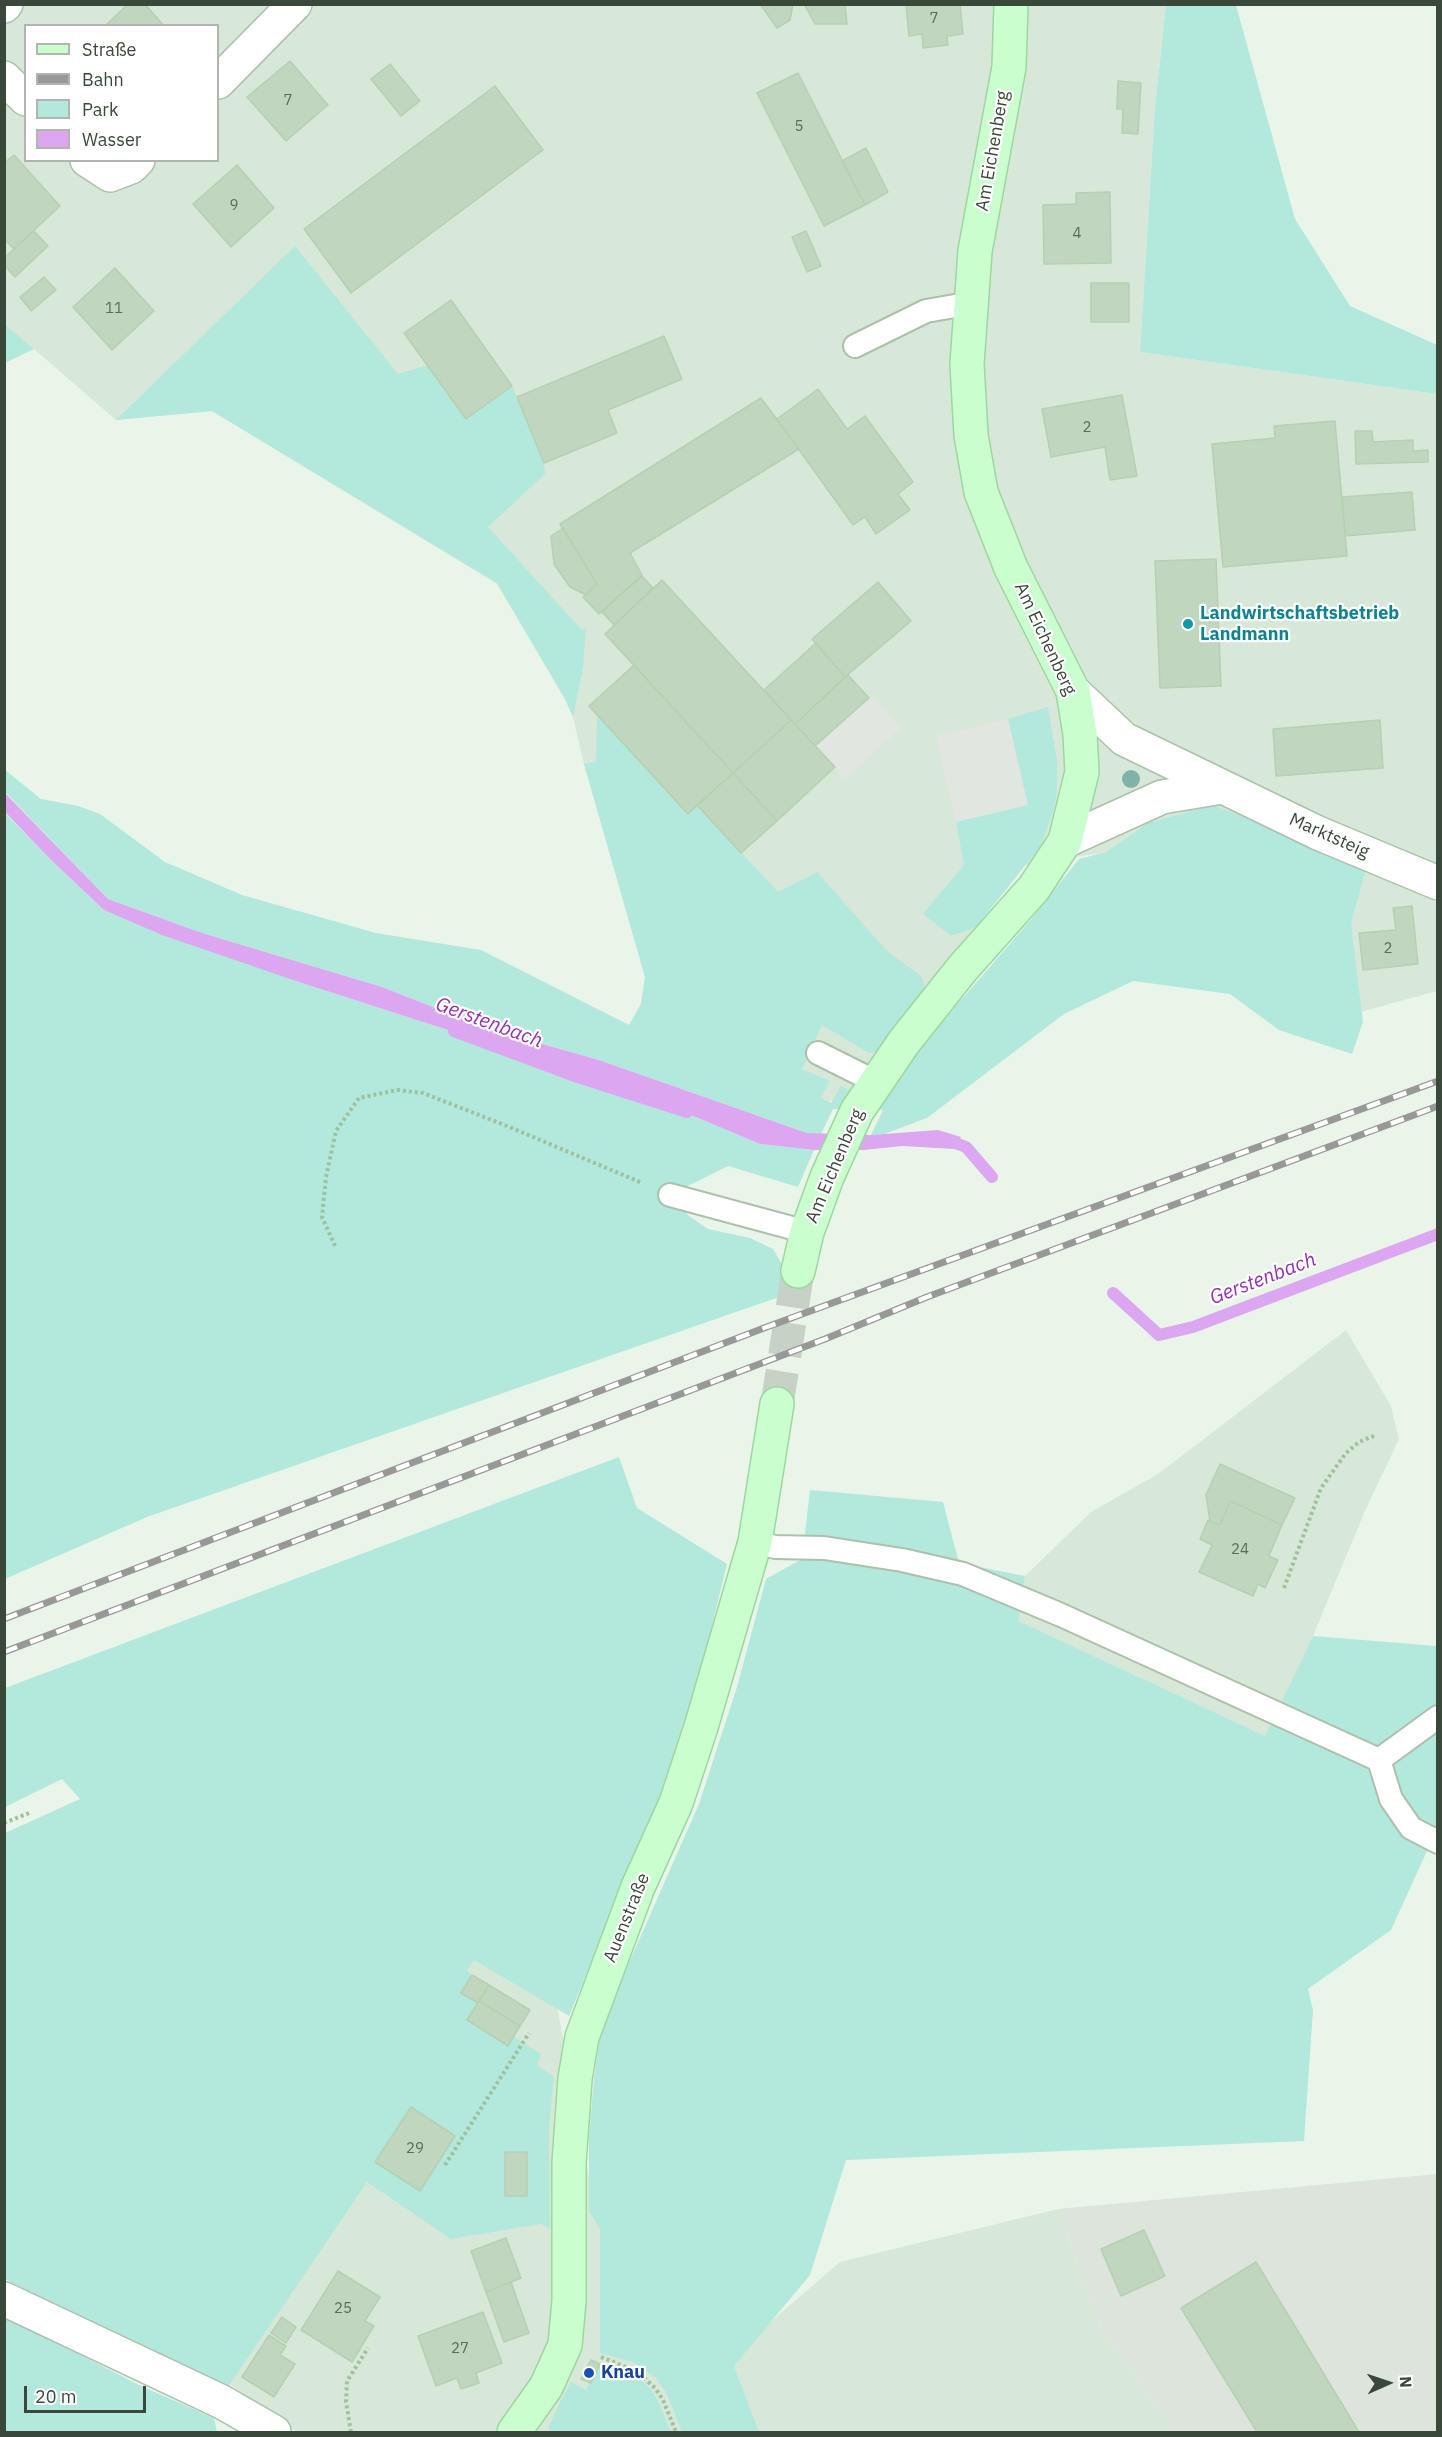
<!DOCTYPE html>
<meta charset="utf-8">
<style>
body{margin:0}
#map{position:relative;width:1442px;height:2437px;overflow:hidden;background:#eaf5ea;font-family:"IBM Plex Sans",sans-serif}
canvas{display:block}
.frame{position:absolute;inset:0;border:6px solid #394838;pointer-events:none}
.legend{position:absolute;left:24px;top:24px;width:195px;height:138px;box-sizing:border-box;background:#fff;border:2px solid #b0b6af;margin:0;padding:8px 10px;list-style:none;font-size:18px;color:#394838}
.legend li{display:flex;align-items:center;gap:12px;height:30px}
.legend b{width:30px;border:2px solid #b0b6af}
.north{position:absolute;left:1358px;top:2353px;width:60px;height:60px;-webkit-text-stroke:4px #fff;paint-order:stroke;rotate:87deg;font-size:16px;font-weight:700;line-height:24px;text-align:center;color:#394838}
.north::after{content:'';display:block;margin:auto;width:21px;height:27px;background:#394838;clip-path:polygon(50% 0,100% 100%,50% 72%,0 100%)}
.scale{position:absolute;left:24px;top:2386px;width:122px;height:27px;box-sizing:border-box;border:3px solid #394838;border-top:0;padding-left:8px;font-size:18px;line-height:21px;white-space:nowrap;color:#394838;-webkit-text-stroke:4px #fff;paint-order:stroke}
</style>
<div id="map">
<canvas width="1442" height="2437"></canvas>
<div class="frame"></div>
<ul class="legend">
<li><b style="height:8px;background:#cafece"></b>Straße</li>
<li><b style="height:8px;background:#989898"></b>Bahn</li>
<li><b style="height:16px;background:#b3e8dc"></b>Park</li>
<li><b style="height:16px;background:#dca7f0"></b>Wasser</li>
</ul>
<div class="north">N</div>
<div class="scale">20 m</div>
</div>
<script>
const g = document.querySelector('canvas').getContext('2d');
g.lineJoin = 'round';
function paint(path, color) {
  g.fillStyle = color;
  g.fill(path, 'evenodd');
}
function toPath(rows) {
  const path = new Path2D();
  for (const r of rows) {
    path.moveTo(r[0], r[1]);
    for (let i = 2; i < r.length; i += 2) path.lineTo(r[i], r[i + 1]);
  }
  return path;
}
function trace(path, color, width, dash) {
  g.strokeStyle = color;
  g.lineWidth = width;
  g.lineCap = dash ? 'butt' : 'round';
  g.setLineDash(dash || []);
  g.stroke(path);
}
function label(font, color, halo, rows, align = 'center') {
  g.font = font + ' "IBM Plex Sans",sans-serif';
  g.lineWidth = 4.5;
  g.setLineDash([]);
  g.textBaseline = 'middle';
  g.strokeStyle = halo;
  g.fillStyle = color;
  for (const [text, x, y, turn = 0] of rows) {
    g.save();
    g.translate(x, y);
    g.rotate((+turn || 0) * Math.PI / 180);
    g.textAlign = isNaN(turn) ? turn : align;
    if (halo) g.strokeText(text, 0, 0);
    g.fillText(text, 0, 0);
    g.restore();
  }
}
paint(toPath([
 [5,5,1166,5,1155,106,1140,352,1437,394,1438,880,1431,898,1437,903,1437,991,1317,1024,1193,838,1020,866,852,1091,806,1113,629,1026,641,1004,645,977,584,764,573,717,565,699,497,584,212,411,116,420,5,324],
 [26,26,218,26,218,160,26,160],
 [1346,1330,1391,1406,1399,1439,1365,1511,1313,1636,1265,1737,1017,1621,1025,1576,1091,1512,1158,1474],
 [474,1951,556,2001,595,2209,739,2349,840,2262,1058,2209,1101,2328,1175,2432,297,2432,225,2381]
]), '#d8e8d8');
paint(toPath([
 [1437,2174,1437,2432,1175,2432,1101,2328,1058,2209]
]), '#dce4db');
paint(toPath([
 [1166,5,1236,5,1295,219,1350,306,1437,345,1437,394,1140,352,1155,106],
 [295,246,398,374,428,365,466,419,512,386,544,462,545,474,488,527,582,630,586,627,583,668,573,717,565,699,497,583,212,411,116,420],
 [5,324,34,349,5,363],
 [1048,707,1057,761,1057,792,1053,812,1040,847,976,927,951,936,923,914,964,865,956,822,1027,805,1008,719],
 [597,714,688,814,697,805,778,892,817,872,887,951,921,976,925,988,880,1052,869,1053,822,1025,802,1069,830,1081,820,1098,831,1103,841,1086,852,1091,839,1109,833,1109,821,1134,807,1133,599,1060,489,1029,382,987,202,933,108,899,5,792,4,769,41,799,78,806,100,814,165,862,242,895,376,933,481,950,629,1025,641,1004,645,977,584,764,596,762],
 [1213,805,1367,864,1351,924,1363,1022,1352,1054,1279,1030,1230,994,1133,981,1064,1014,927,1118,884,1134,871,1135,883,1110,877,1109,921,1046,1028,923,1079,859,1106,852,1148,823],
 [4,812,50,859,104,910,305,984,622,1086,760,1144,814,1150,798,1187,728,1166,670,1195,689,1216,708,1229,750,1238,773,1249,783,1266,779,1297,147,1517,5,1579],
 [619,1457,637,1508,727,1564,696,1691,669,1774,569,2016,474,1960,467,1970,472,1975,461,1993,478,2003,467,2020,508,2045,513,2036,541,2054,537,2065,554,2077,549,2127,550,2229,541,2224,451,2239,367,2182,228,2387,50,2303,5,2279,5,1833,80,1799,62,1779,5,1807,5,1688],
 [810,1490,943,1502,959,1563,1025,1576,1018,1621,1265,1736,1313,1636,1437,1646,1437,1829,1391,1930,1308,1989,1313,2010,1304,2141,846,2160,810,2275,734,2366,759,2432,682,2432,666,2392,655,2377,633,2362,600,2353,600,2229,589,2211,589,2137,594,2078,602,2024,699,1804,737,1687,766,1579,802,1559],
 [4,2316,141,2386,214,2418,217,2432,5,2432],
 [600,2363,641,2380,651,2389,659,2403,671,2432,549,2432,549,2426,560,2402,571,2382,586,2390]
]), '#b3e8dc');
paint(toPath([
 [872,695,901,728,845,779,815,746],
 [1008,719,1028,805,956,822,936,736]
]), '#e1e6e1');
paint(toPath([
 [4,792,108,899,202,933,382,987,489,1029,599,1060,807,1133,871,1135,938,1130,961,1137,954,1149,902,1146,864,1150,814,1150,760,1144,622,1086,305,984,162,935,104,910,50,859,5,812]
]), '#dca7f0');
trace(toPath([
 [454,1031,578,1077,687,1112],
 [942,1138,966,1147,992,1177],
 [1113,1293,1159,1335,1193,1327,1438,1234]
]), '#dca7f0', 12);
const building = toPath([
 [128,4,145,4,164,26,105,26,128,4],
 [760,4,793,4,790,20,777,28,760,4],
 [804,4,845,4,847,24,815,24,804,4],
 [906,4,960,4,963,34,947,36,948,45,923,48,922,34,909,36,906,4],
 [290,61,328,105,286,141,247,97,290,61],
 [390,64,420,101,401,116,371,79,390,64],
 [798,73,865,205,824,226,757,93,798,73],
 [1118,81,1141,83,1138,134,1122,133,1123,109,1117,109,1118,81],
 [495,86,543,150,351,293,304,229,495,86],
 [866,148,888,192,865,205,842,161,866,148],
 [14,155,60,206,14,249,4,239,4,163,14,155],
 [237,165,274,208,231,247,193,204,237,165],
 [1110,192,1111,263,1044,264,1043,205,1076,204,1076,193,1110,192],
 [34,231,48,246,15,277,4,265,4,258,34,231],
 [806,231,821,266,807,272,792,237,806,231],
 [115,268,154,311,112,350,73,307,115,268],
 [44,277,56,290,31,311,20,297,44,277],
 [1091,283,1129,283,1129,322,1091,322,1091,283],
 [451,300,512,386,466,419,404,333,451,300],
 [664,336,682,379,608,410,617,433,544,463,517,397,664,336],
 [818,389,847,429,865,416,913,482,898,494,910,510,876,534,865,517,853,525,777,419,818,389],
 [1122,395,1137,476,1110,480,1105,447,1051,457,1042,409,1122,395],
 [761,398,799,449,630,553,642,575,599,614,583,597,597,584,560,524,761,398],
 [1335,421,1347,556,1223,567,1212,444,1275,438,1274,426,1335,421],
 [1355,431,1372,431,1373,442,1413,440,1413,451,1428,450,1428,462,1356,464,1355,431],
 [1412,492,1415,530,1345,536,1342,497,1412,492],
 [563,528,597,584,586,595,570,587,554,564,551,536,563,528],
 [1216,559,1221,686,1160,688,1155,561,1216,559],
 [642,576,653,588,614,625,602,612,642,576],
 [662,580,791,720,733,773,605,634,662,580],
 [878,582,911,621,845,677,812,639,878,582],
 [816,643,845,677,795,724,764,690,816,643],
 [634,665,733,773,688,814,589,706,634,665],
 [848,675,869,698,815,746,795,724,848,675],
 [791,720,835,767,777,821,733,773,791,720],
 [1380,720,1383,768,1276,776,1273,729,1380,720],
 [733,773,777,821,741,853,697,805,733,773],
 [1412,906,1418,964,1363,970,1359,933,1396,930,1393,908,1412,906],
 [1220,1464,1295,1498,1282,1525,1230,1501,1220,1525,1210,1521,1206,1495,1220,1464],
 [1230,1501,1282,1525,1269,1556,1278,1560,1265,1588,1258,1584,1253,1596,1199,1572,1212,1545,1200,1539,1208,1520,1220,1525,1230,1501],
 [472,1975,489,1985,478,2003,461,1993,472,1975],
 [489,1985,530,2010,520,2026,479,2001,489,1985],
 [479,2001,520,2026,508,2046,467,2020,479,2001],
 [411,2107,455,2136,420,2191,375,2162,411,2107],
 [505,2152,527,2152,527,2196,505,2196,505,2152],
 [1144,2230,1165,2276,1121,2296,1101,2249,1144,2230],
 [506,2238,521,2278,486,2292,471,2251,506,2238],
 [1256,2262,1359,2432,1257,2432,1181,2308,1256,2262],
 [338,2271,380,2297,365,2321,374,2326,352,2362,301,2330,338,2271],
 [511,2282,529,2333,504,2342,486,2292,511,2282],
 [483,2312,502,2363,476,2373,479,2383,461,2389,457,2378,436,2386,418,2336,483,2312],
 [282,2317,296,2327,286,2343,271,2333,282,2317],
 [269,2335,286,2346,280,2355,295,2364,274,2397,242,2377,269,2335],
 [591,2360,600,2364,591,2383,581,2379,591,2360]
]);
paint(building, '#c0d6bf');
trace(building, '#b4d1b2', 1.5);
trace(toPath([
 [777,1404,798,1271]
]), '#c7d2c6', 33, [33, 16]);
const lane = toPath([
 [855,346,926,311,972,303],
 [818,1053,876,1082],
 [670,1195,807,1232],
 [755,1542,775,1547,824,1548,902,1560,963,1574,1061,1615,1379,1760,1391,1799,1411,1828,1438,1842],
 [1379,1760,1438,1717]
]);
const street = toPath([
 [4,6,6,4],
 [4,78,26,99],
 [218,82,295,4],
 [87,160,110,175,131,167,138,160],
 [1073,691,1124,739,1318,833,1438,883],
 [1065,841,1162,797,1222,787],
 [4,2299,222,2402,274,2432]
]);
const secondary = toPath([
 [798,1271,807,1232,827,1177,857,1111,904,1042,962,969,1034,888,1065,841,1082,772,1080,734,1073,691,1011,568,981,492,971,435,967,364,975,251,1009,67,1011,4],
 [514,2432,546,2387,565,2345,569,2301,569,2163,575,2079,582,2037,638,1887,676,1803,701,1727,755,1542,777,1404]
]);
trace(lane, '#acc0ac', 26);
trace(street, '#acc0ac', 36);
trace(secondary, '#9cd79f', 36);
trace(toPath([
 [335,1246,322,1217,326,1177,336,1131,359,1098,397,1090,423,1093,507,1126,642,1183],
 [1284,1588,1321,1488,1346,1453,1359,1442,1376,1435],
 [4,1823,29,1813],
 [445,2165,529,2033],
 [601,2357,638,2372,655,2388,663,2400,676,2432],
 [351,2432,346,2402,347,2381,368,2348]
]), '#9ec29d', 4, [3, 3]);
trace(lane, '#fff', 22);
trace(street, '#fff', 33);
trace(secondary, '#cafece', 33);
const rail = toPath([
 [4,1619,764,1328,1438,1081],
 [4,1652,825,1339,927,1297,1438,1106]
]);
trace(rail, '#989898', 7);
trace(rail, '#fff', 4.5, [14]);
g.fillStyle = '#80b2aa';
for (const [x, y] of [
 [1131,779]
]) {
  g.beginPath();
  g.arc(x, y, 9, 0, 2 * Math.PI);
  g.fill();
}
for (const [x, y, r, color] of [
 [1188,624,6,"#0f9aa8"],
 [589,2373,6,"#1a4fb4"]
]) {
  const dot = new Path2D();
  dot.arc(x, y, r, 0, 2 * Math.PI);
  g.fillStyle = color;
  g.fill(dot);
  trace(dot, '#fff', 2);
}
label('15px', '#5b6c5a', null, [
 ["7",934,19],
 ["7",288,101],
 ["5",799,127],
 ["9",234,206],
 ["4",1077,234],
 ["11",114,309],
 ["2",1087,428],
 ["2",1388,949],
 ["24",1240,1550],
 ["29",415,2149],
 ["25",343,2309],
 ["27",460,2349]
]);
label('18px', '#394838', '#fff', [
 ["Am Eichenberg",993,151,-80],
 ["Am Eichenberg",1045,639,65],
 ["Marktsteig",1329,836,24],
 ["Am Eichenberg",835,1166,-67],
 ["Auenstraße",627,1918,-68]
]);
label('bold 18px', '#0d838f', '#fff', [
 ["Landwirtschaftsbetrieb",1200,614],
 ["Landmann",1200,635]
], 'left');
label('bold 18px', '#164399', '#fff', [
 ["Knau",601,2373]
], 'left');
label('italic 20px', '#9330b5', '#fff', [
 ["Gerstenbach",489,1023,20],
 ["Gerstenbach",1263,1279,-21]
]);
</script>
